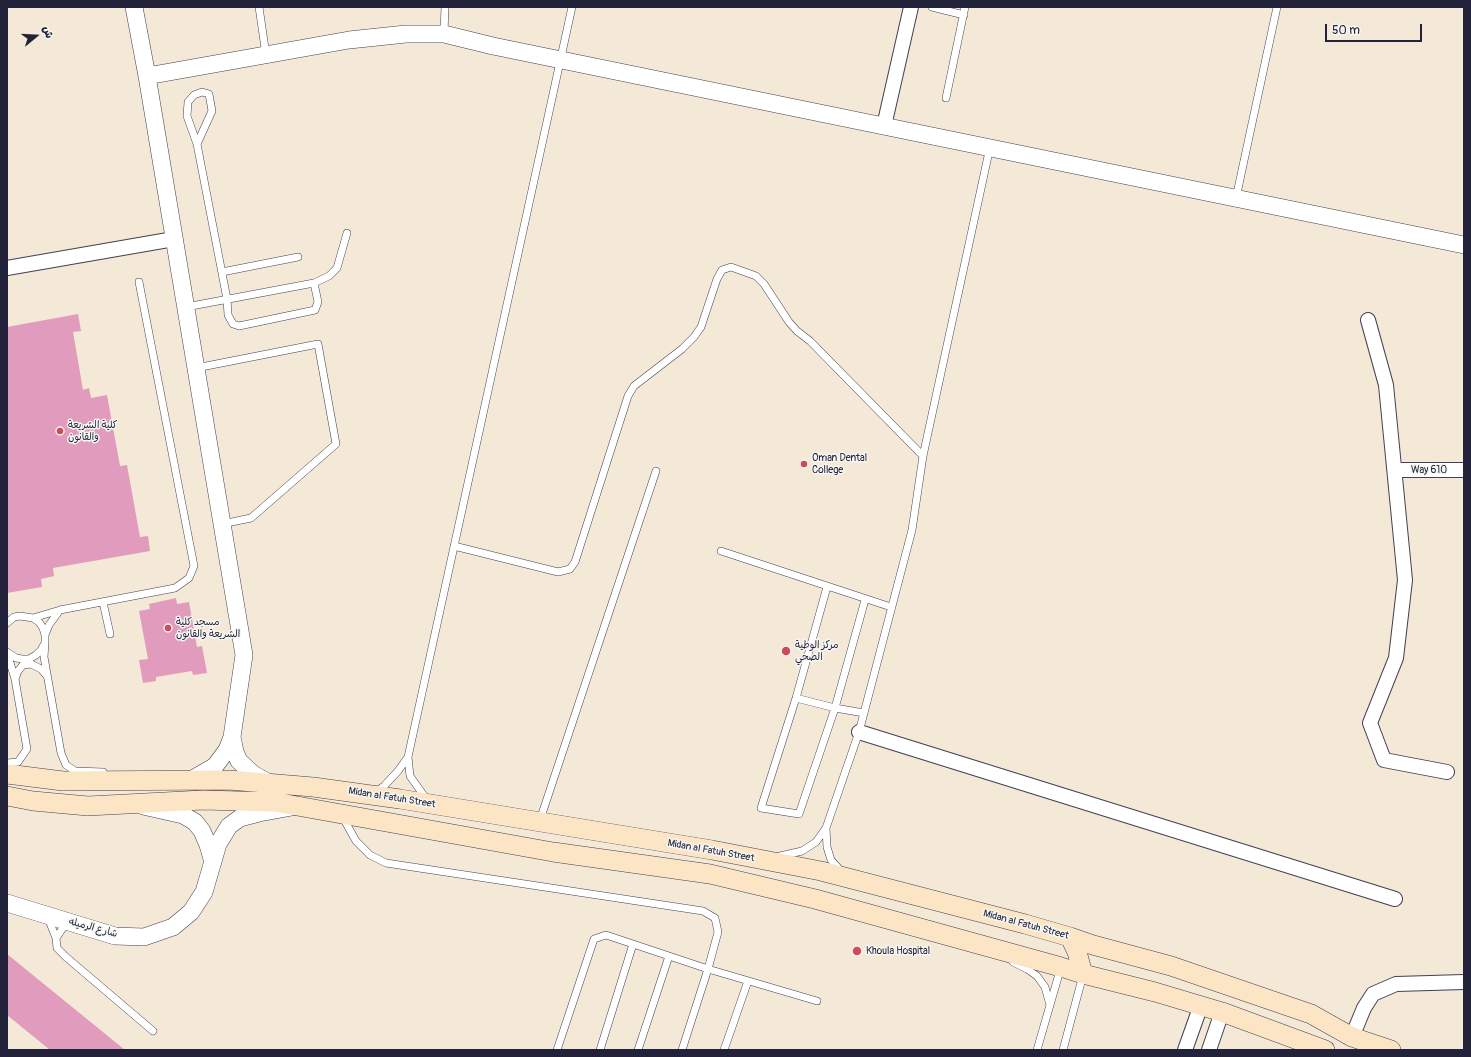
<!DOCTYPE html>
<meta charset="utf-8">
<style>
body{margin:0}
#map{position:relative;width:1471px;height:1057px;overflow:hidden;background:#f4e8d6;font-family:Pangolin,"Playpen Sans Arabic",sans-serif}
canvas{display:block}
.frame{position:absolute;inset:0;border:8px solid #22223b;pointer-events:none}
.north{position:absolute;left:16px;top:16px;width:40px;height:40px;-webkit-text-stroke:3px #f6f6f2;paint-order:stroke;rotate:72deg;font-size:11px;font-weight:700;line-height:16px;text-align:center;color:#22223b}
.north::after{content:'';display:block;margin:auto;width:14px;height:18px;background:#22223b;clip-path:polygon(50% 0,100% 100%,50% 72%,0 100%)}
.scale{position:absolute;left:1325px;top:24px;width:97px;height:18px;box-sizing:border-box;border:2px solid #22223b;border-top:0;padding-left:5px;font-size:12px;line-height:14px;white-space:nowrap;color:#22223b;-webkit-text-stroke:3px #f6f6f2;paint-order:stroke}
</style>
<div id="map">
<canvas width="1471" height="1057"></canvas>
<div class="frame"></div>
<div class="north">ش</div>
<div class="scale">50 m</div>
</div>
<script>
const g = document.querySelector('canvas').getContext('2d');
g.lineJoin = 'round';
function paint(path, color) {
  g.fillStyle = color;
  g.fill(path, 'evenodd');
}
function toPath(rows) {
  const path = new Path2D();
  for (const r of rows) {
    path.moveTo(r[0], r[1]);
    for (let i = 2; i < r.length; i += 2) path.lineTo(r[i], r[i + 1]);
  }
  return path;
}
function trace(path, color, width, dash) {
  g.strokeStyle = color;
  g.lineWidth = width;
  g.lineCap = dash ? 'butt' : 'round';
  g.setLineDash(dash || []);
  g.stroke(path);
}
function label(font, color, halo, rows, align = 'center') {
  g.font = font + ' Pangolin,"Playpen Sans Arabic",sans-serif';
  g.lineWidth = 3;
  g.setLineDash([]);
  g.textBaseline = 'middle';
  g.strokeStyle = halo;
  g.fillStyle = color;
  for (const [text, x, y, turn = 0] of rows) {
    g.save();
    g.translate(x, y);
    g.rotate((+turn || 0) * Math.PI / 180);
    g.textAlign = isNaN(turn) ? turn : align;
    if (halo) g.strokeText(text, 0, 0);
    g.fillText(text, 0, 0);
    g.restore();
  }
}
paint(toPath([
 [78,314,81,331,73,332,83,390,89,388,91,398,107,395,120,466,127,465,140,537,148,536,150,551,53,568,54,576,41,579,42,587,7,593,7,327],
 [176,598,177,604,189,602,197,647,202,646,207,673,193,675,192,671,156,677,156,681,143,683,139,660,148,659,139,611,150,609,149,604],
 [7,954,125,1050,50,1050,7,1015]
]), '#e19cbd');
const service = toPath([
 [259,7,266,55],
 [932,7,964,15],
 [444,33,445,7],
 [946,98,965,7],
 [197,144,212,111,209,94,202,92,194,95,188,102,187,116,197,144,227,299,228,315,233,324,239,326,315,310,318,302,314,283],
 [1236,198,1277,7],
 [222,272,298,257],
 [186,307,314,283,329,276,337,268,347,233],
 [196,368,318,344,336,444,251,518,222,524],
 [454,546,558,572,570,569,575,562,628,396,634,386,682,349,694,337,701,327,717,279,722,270,731,267,756,276,764,284,789,322,797,331,810,341,923,456],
 [721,551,891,607],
 [827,587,796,698,761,808,799,814,835,708,865,600],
 [103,602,110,634],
 [33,618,60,610,175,588,189,578,194,566,139,282],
 [7,623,14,617,20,616,33,618,39,622,43,628,45,635,45,643,41,650,36,655,29,659,22,659,16,658,7,652],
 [45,635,49,625,60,610],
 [45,643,44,657,61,753,66,765,75,771,103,772],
 [7,653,15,679,27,749,18,762,7,763],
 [15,679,18,671,23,665,31,664,41,669,47,676],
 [796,698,835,708,864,713],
 [376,792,384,786,398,771,408,757],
 [427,800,410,776,408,757,572,7],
 [342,816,356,841,370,855,386,863,703,911,715,918,718,932,708,969,682,1050],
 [540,820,656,471],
 [826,828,827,847,831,860,841,871],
 [780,856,802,851,816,842,826,828,859,732,912,530,923,456,990,147],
 [48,918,56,938,67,922],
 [56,938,57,948,66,957,153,1031],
 [1013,962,1027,969,1037,976,1045,987,1050,1005],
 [557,1050,594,939,606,935,708,969,817,1001],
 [600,1050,633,944],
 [638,1050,669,956],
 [724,1050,748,981],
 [1037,1050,1061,967],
 [1063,1050,1083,975]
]);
const minor = toPath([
 [884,126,911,7],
 [7,268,174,239],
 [1368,320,1386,385,1405,580,1396,658,1370,723,1384,760,1447,772],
 [1395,470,1464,470],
 [859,732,1395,899],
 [1352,1037,1364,1008,1373,994,1396,984,1464,982],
 [1185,1050,1201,1005],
 [1209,1050,1222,1012]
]);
const tertiary = toPath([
 [134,7,147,76,244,655,232,737,227,750,215,766,191,780],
 [147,76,349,40,406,34,444,34,493,46,1464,245],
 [232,737,235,752,239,761,253,774,269,783],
 [143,806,183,815,195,822,202,831,208,845,213,862],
 [7,903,115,936,144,937,173,927,191,912,204,892,218,844,229,826,240,818,259,813,292,807]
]);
const secondary = toPath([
 [7,774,63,781,229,780,313,787,400,799,712,850,821,871,1025,924,1070,937,1093,945,1171,966,1311,1014,1352,1037,1391,1050],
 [7,796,33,801,88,806,203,800,275,802,553,852,710,874,815,899,1061,967,1083,974,1155,992,1222,1012,1325,1050],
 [1070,937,1077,952,1083,974]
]);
trace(service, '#424052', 8);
trace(minor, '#424052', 16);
trace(tertiary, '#424052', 18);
trace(secondary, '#424052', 20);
trace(service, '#fff', 7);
trace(minor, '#fff', 14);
trace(tertiary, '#fff', 17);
trace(secondary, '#fce5c4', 19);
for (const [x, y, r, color] of [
 [60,431,4,"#d1495b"],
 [804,464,4,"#d1495b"],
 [168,628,4,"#d1495b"],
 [786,651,5,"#d1495b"],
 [857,951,5,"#d1495b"]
]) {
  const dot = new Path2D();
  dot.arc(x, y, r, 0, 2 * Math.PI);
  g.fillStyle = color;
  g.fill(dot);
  trace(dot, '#f6f6f2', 1.5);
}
label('10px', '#22223b', '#f6f6f2', [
 ["كلية الشريعة",68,425],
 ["والقانون",68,437],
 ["Oman Dental",812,458],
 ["College",812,470],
 ["مسجد كلية",176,622],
 ["الشريعة والقانون",176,634],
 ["مركز الوطية",795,645],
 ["الصحي",795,657],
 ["Khoula Hospital",866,951]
], 'left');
label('10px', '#22223b', '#f6f6f2', [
 ["Way 610",1429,470],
 ["Midan al Fatuh Street",392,798,9],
 ["Midan al Fatuh Street",711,851,10],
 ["Midan al Fatuh Street",1026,925,15],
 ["شارع الرميله",93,928,15]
]);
</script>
